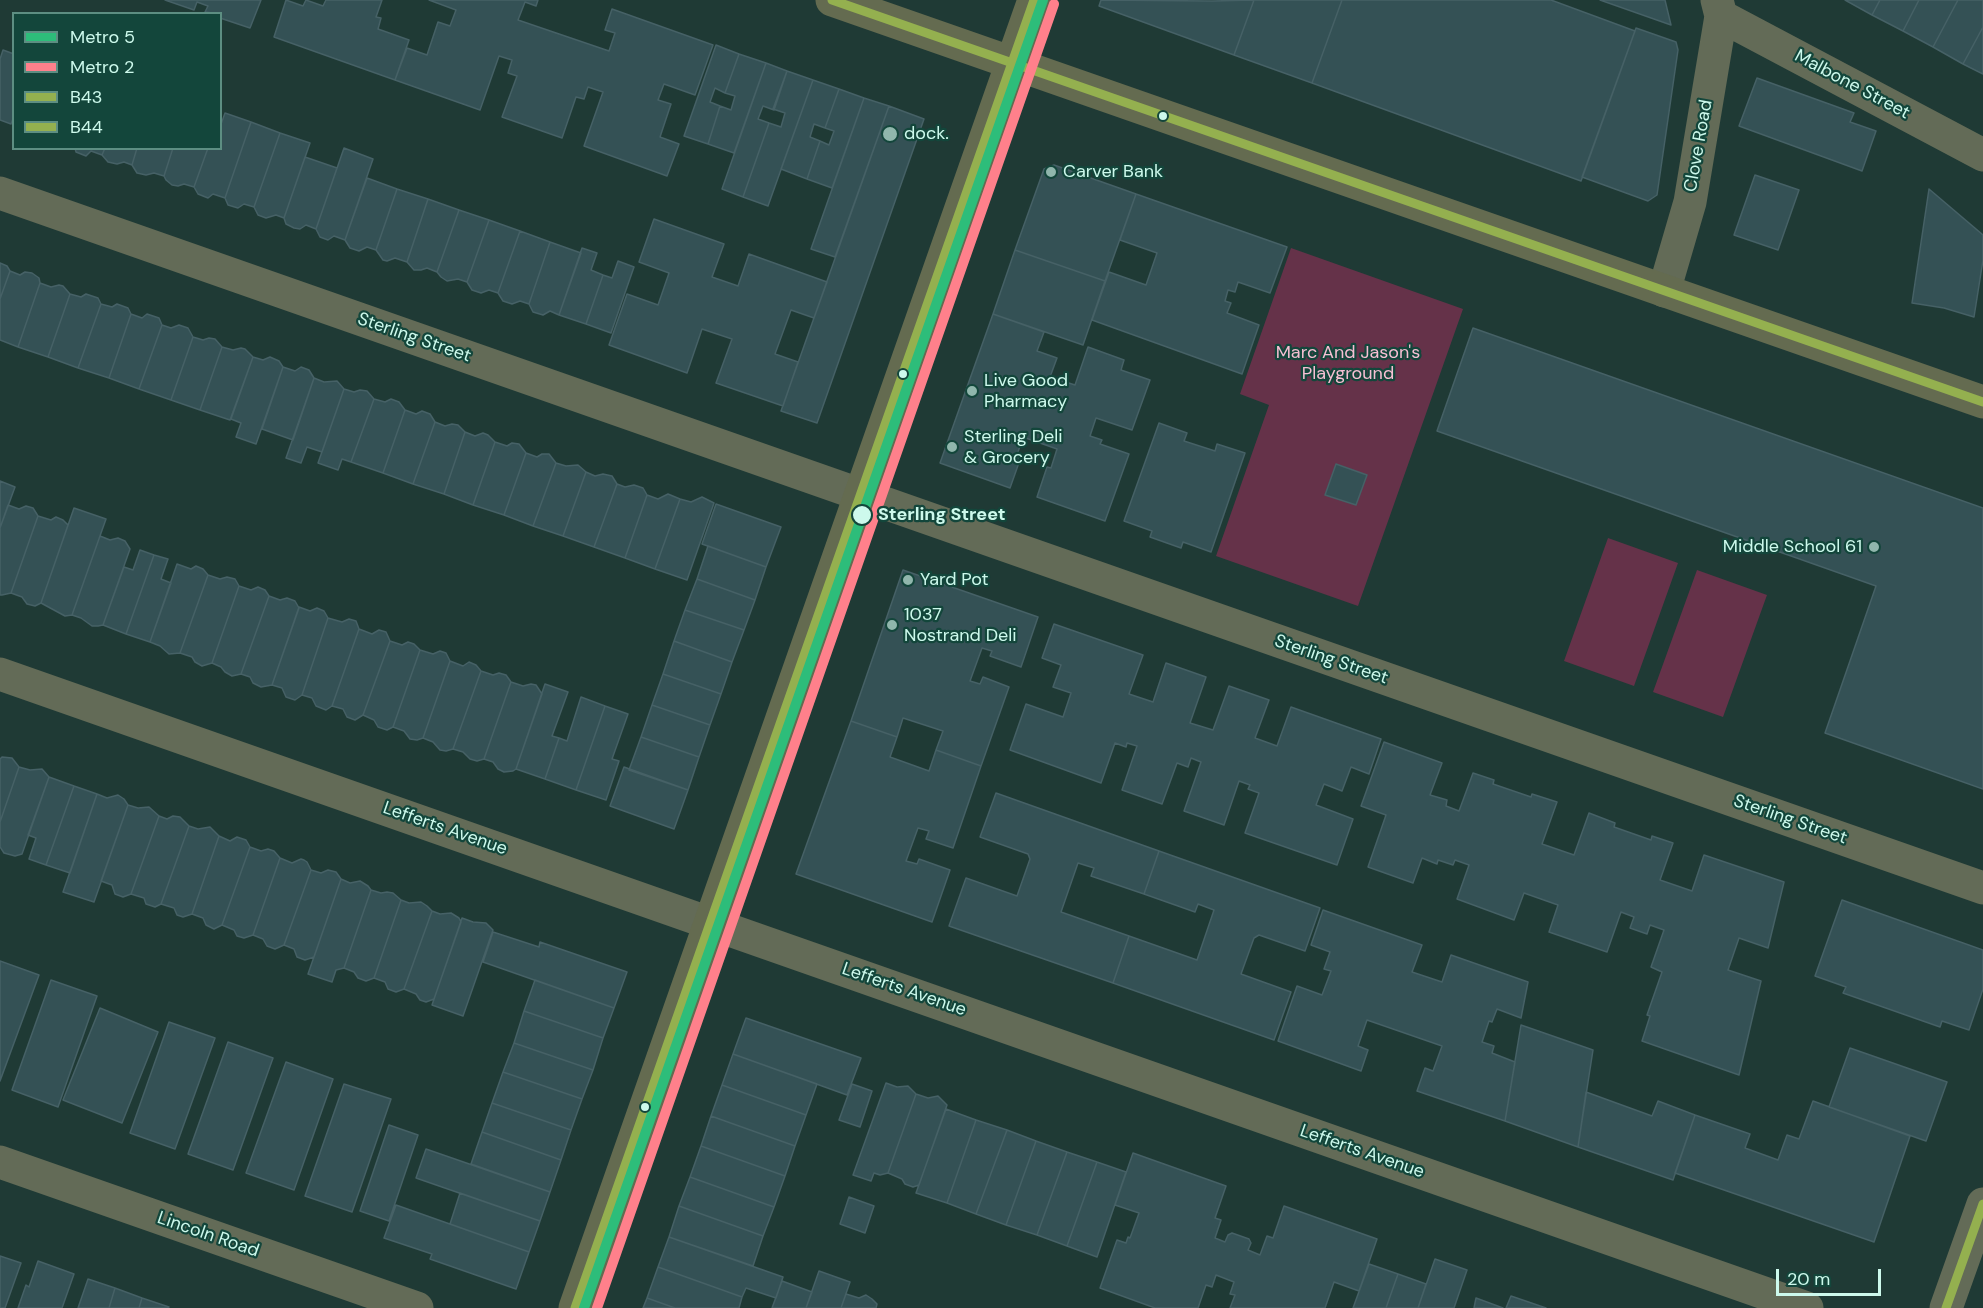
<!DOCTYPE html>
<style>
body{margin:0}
#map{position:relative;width:1983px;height:1308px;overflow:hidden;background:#1f3a35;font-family:"DM Sans",sans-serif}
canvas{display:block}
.legend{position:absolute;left:12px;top:12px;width:210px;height:138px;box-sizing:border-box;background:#13463b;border:2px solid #5d8e82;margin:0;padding:8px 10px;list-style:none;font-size:18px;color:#cdf9ec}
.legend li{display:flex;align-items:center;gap:12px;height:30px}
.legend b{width:30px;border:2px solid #5d8e82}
.scale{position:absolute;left:1776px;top:1269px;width:105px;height:27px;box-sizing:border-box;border:3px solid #cdf9ec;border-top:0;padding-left:8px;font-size:18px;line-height:21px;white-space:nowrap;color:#cdf9ec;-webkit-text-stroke:4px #13463b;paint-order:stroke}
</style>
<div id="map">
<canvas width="1983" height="1308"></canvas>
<ul class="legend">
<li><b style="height:8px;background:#2dbd7a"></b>Metro 5</li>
<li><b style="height:8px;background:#ff808b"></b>Metro 2</li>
<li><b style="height:8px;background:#94b04f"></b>B43</li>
<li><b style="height:8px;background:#94b04f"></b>B44</li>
</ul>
<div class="scale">20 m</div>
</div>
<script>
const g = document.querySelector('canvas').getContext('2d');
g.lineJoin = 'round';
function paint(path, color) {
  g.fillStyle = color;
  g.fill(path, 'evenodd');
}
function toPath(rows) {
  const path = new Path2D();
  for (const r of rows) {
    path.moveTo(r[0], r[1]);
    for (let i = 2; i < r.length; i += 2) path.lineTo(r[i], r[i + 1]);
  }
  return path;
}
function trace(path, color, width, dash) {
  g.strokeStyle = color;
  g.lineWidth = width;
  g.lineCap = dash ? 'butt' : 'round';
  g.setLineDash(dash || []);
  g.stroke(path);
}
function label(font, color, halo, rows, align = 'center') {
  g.font = font + ' "DM Sans",sans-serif';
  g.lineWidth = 4.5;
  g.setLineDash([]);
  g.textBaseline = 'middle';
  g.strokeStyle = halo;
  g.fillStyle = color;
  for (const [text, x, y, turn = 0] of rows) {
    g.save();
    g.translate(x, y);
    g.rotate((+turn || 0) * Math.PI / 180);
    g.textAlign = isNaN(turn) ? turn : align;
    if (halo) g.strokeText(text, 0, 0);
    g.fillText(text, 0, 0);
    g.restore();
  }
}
paint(toPath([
 [1291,248,1463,309,1358,606,1216,556,1269,405,1240,394],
 [1608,538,1678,563,1634,686,1564,661],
 [1697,570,1767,595,1723,717,1653,692]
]), '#653249');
const building = toPath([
 [165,0,261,0,250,28,220,18,220,14,205,12,208,6,197,2,194,10,165,0],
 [286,0,303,6,306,0,323,6,326,0,382,0,376,17,381,18,378,29,409,40,395,80,274,37,286,0],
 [429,0,538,0,536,6,525,2,518,20,609,51,615,33,605,30,612,9,713,45,695,95,664,84,658,100,671,104,660,137,679,144,667,176,584,146,603,92,588,87,584,99,576,97,562,138,502,117,517,76,508,73,512,60,499,56,480,110,395,80,407,48,427,55,438,22,450,26,456,10,429,0],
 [1101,0,1212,1,1254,0,1234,55,1099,6,1101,0],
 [1254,0,1342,0,1312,83,1234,55,1254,0],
 [1342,0,1551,0,1635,31,1581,181,1312,83,1342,0],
 [1600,0,1665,0,1671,25,1600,0],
 [1845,0,1880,0,1872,15,1845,0],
 [1880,0,1919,0,1903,31,1872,15,1880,0],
 [1919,0,1958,0,1933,47,1903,31,1919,0],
 [1958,0,1983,0,1983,27,1963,64,1933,47,1958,0],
 [1983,27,1983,74,1963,64,1983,27],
 [1636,28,1676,42,1678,50,1657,195,1648,201,1582,177,1636,28],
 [716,45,739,54,725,93,715,88,710,102,720,106,708,144,684,136,716,45],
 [3,50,14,54,14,116,11,124,0,120,0,59,3,50],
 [739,54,766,63,734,153,708,144,720,106,731,110,735,96,725,93,739,54],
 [766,63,787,71,774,110,763,106,758,119,769,123,743,197,722,189,766,63],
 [787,71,813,80,768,206,743,197,769,123,781,127,785,113,773,109,787,71],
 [1757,78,1854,113,1850,122,1876,131,1862,171,1739,126,1757,78],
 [813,80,839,89,825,128,814,124,810,137,820,141,807,179,781,169,813,80],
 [839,89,864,98,832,188,807,179,820,141,829,145,834,131,825,128,839,89],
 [864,98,889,106,835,257,811,249,864,98],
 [889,106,924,119,817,423,781,411,889,106],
 [225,113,251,122,225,198,213,194,208,198,198,194,194,187,208,148,220,148,220,127,225,113],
 [251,122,280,133,254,207,244,204,238,208,228,205,225,198,251,122],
 [280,133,310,143,284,218,276,215,266,218,258,215,254,207,280,133],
 [75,148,105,148,102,155,91,151,86,156,76,152,75,148],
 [105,148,137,148,132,165,124,162,117,164,108,162,102,155,105,148],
 [137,148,173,148,164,176,154,173,146,175,137,173,132,165,137,148],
 [173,148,208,148,194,187,184,184,178,186,172,185,166,180,164,176,173,148],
 [344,148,373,159,345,240,334,236,328,240,320,237,316,229,344,148],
 [305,157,337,168,316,229,306,225,300,229,294,228,286,224,284,218,305,157],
 [1054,165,1136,194,1105,281,1015,250,1044,169,1054,165],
 [1755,175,1799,190,1778,250,1734,235,1755,175],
 [367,178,397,189,376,250,367,247,359,251,350,248,345,240,367,178],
 [397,189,428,199,407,262,395,258,387,261,383,260,376,250,397,189],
 [1929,189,1983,235,1983,260,1974,317,1944,308,1912,303,1929,189],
 [1136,194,1287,247,1270,293,1238,282,1235,292,1228,290,1225,301,1231,303,1227,313,1259,325,1242,374,1092,320,1109,272,1146,285,1157,253,1120,240,1136,194],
 [428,199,459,210,437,272,427,268,421,270,414,270,407,262,428,199],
 [459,210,489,220,467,282,458,279,447,281,441,277,437,272,459,210],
 [654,219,724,244,712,277,738,286,749,254,827,282,814,318,791,310,775,354,798,362,783,406,716,383,732,339,702,329,687,373,609,345,627,294,658,305,669,273,639,262,654,219],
 [489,220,520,231,498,293,489,290,481,293,472,290,467,282,489,220],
 [520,231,550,242,529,304,520,301,512,304,503,301,498,293,520,231],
 [550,242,581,253,559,315,550,311,543,315,533,312,529,304,550,242],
 [582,248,597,253,591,270,603,275,586,324,559,315,582,248],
 [1015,250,1105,281,1083,345,993,314,1015,250],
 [618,261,634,267,611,333,586,324,603,275,612,278,618,261],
 [0,263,7,266,10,271,0,299,0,263],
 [10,271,20,275,25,272,32,273,39,278,40,283,18,347,0,340,0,299,10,271],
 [40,283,51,287,59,285,63,286,70,294,48,357,18,347,40,283],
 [70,294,81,297,86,294,98,298,101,304,78,368,48,357,70,294],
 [101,304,112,307,117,304,128,308,131,314,109,378,78,368,101,304],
 [131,314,142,318,147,314,159,318,162,325,139,389,109,378,131,314],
 [993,314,1044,332,1037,351,1057,358,1050,377,1075,385,1088,347,1124,360,1121,370,1150,380,1132,430,1096,418,1090,436,1102,440,1100,444,1129,454,1105,521,1037,497,1047,467,1051,468,1057,449,1023,437,1017,455,1021,457,1010,488,940,463,993,314],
 [162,325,171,328,179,325,188,328,193,337,171,400,139,389,162,325],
 [1473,328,1983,508,1983,789,1825,733,1876,586,1437,431,1473,328],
 [193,337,203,340,209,338,215,339,222,347,200,410,171,400,193,337],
 [222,347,233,350,241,348,245,349,253,357,230,420,200,410,222,347],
 [253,357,263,360,270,357,279,361,283,367,256,444,236,437,241,423,231,419,253,357],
 [283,367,295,371,301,367,309,370,314,378,293,440,262,429,283,367],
 [314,378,324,382,337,381,344,389,322,452,307,447,301,463,286,458,314,378],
 [344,389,354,392,360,390,367,391,374,399,351,462,342,459,338,470,318,463,344,389],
 [374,399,385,402,391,399,399,402,405,410,383,473,351,462,374,399],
 [405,410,416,414,422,411,430,414,435,422,413,484,383,473,405,410],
 [435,422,445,426,452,424,458,425,465,432,444,494,413,484,435,422],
 [1159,423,1187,433,1184,441,1215,451,1217,444,1245,453,1211,552,1183,542,1181,548,1150,537,1152,531,1124,521,1159,423],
 [465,432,475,436,483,433,488,435,495,442,473,505,444,494,465,432],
 [495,442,507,446,512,443,519,444,526,453,504,515,473,505,495,442],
 [526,453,537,457,542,454,549,454,556,463,533,526,504,515,526,453],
 [556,463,566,466,578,465,586,472,563,536,533,526,556,463],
 [1336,464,1367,475,1356,505,1325,495,1336,464],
 [586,472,595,476,603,474,612,476,617,484,594,547,563,536,586,472],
 [0,481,15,487,0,528,0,481],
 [617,484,625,487,634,485,643,488,647,495,625,558,594,547,617,484],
 [668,494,680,499,655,569,625,558,647,495,658,499,668,494],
 [702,497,714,503,687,580,655,569,680,499,691,502,702,497],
 [716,504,781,527,766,567,702,544,716,504],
 [8,505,19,509,26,506,33,508,38,516,11,593,2,595,0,595,0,528,8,505],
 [74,508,106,519,72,615,65,616,41,603,74,508],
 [38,516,51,520,56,517,63,520,68,525,41,603,35,606,27,604,22,597,11,593,38,516],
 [100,536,110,540,118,538,125,541,130,549,103,625,98,626,92,626,81,618,72,615,100,536],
 [708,546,766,567,755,600,697,579,708,546],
 [140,550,154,555,126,634,103,625,124,567,133,570,140,550],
 [154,555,168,559,161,579,171,583,150,642,126,634,154,555],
 [177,564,191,569,196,566,203,569,208,575,180,653,169,654,160,646,150,642,177,564],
 [903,570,1038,617,1021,667,990,656,992,651,982,648,970,681,980,684,983,677,1009,687,981,766,936,750,943,731,903,718,897,737,851,721,903,570],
 [208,575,220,579,227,577,235,579,239,586,212,663,202,666,195,662,192,657,180,653,208,575],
 [697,579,755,600,744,630,685,610,697,579],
 [239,586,251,590,258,587,265,590,269,596,241,674,232,676,225,672,221,667,212,663,239,586],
 [269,596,280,600,287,598,295,601,299,608,272,685,261,687,253,683,250,677,241,674,269,596],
 [299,607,310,611,317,608,324,611,328,618,302,695,295,700,286,697,282,688,272,685,299,607],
 [685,610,744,630,732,662,674,641,685,610],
 [328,618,342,622,349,619,356,621,359,629,332,706,326,710,316,706,312,698,302,695,328,618],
 [1054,624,1143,655,1129,694,1153,702,1166,663,1206,677,1190,723,1213,730,1229,686,1269,700,1255,738,1277,746,1291,707,1381,739,1369,774,1351,767,1342,791,1324,784,1316,805,1353,819,1337,865,1245,833,1259,793,1248,789,1250,785,1239,781,1224,825,1184,811,1201,762,1191,758,1188,767,1177,763,1162,804,1122,790,1137,746,1127,743,1126,747,1115,743,1101,783,1010,750,1026,704,1063,717,1071,693,1053,687,1061,665,1042,658,1054,624],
 [359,629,372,634,379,630,386,632,390,641,363,715,355,720,347,717,343,709,332,706,359,629],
 [390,641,402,645,408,642,414,644,420,650,393,727,387,730,378,727,374,720,363,715,390,641],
 [674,641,732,662,721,694,663,674,674,641],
 [420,650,433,654,440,651,446,653,450,661,423,738,417,740,410,739,404,731,393,727,420,650],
 [450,661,463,666,469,662,476,665,481,671,453,749,446,751,440,750,433,742,423,738,450,661],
 [481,671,493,675,499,673,506,675,511,682,484,759,477,761,470,759,463,752,453,749,481,671],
 [663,674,721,694,710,725,652,705,663,674],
 [511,682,523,686,531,684,536,685,542,694,516,769,513,771,504,772,498,769,493,762,484,759,511,682],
 [545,684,568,692,552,736,559,738,545,779,516,769,545,684],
 [581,697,605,706,576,790,545,779,559,738,567,741,581,697],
 [652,705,710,725,699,757,641,737,652,705],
 [605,706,628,714,612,759,619,761,606,800,576,790,605,706],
 [851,721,897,737,890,757,929,771,936,750,981,766,953,848,926,839,929,831,918,828,906,861,917,864,919,859,950,870,932,922,796,874,851,721],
 [641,737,699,757,688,790,629,770,641,737],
 [1384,742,1442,763,1430,795,1447,800,1446,806,1459,811,1473,773,1494,780,1493,784,1531,797,1532,794,1557,802,1542,844,1574,855,1589,813,1615,823,1614,827,1651,840,1652,836,1673,843,1660,880,1692,891,1704,855,1784,882,1768,948,1739,938,1728,970,1761,981,1739,1075,1642,1041,1650,1016,1647,1015,1662,972,1651,967,1664,930,1650,925,1647,934,1630,928,1634,917,1621,912,1607,952,1549,932,1558,905,1524,893,1514,920,1457,899,1469,865,1455,860,1453,865,1438,860,1437,864,1422,858,1413,883,1368,867,1386,815,1361,806,1384,742],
 [2,757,12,758,19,767,0,822,0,759,2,757],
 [19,767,30,770,42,769,49,777,22,854,15,856,4,853,0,847,0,822,19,767],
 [624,767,688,790,674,829,610,806,624,767],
 [49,777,74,786,46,865,29,859,36,838,28,835,49,777],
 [74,786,97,794,70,873,46,865,74,786],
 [996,793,1159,851,1144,894,1091,876,1094,868,1078,863,1061,912,1129,936,1113,983,949,926,966,878,1017,896,1030,859,1028,854,980,837,996,793],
 [97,794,107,798,118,795,124,799,128,805,94,902,63,892,97,794],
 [128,805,138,808,149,807,159,816,131,894,123,897,115,894,112,885,101,881,128,805],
 [159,816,167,819,173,816,180,817,189,826,161,904,155,907,146,904,144,898,131,894,159,816],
 [189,826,198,829,210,827,219,836,192,914,183,917,177,915,174,908,161,904,189,826],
 [219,836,230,841,237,837,246,840,250,847,222,925,214,929,206,925,203,918,192,914,219,836],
 [250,847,261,851,268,849,274,851,280,858,253,935,244,938,237,936,234,930,222,925,250,847],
 [1159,851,1320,908,1305,951,1259,935,1254,938,1241,974,1291,992,1274,1040,1113,983,1129,936,1197,960,1214,910,1198,904,1195,912,1144,894,1159,851],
 [280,858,292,863,301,859,304,860,307,862,311,870,284,945,275,949,267,946,263,939,253,935,280,858],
 [311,870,321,873,328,870,336,872,341,879,314,957,305,960,297,957,294,949,284,945,311,870],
 [341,879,350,883,360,881,368,886,371,890,344,968,336,970,332,982,308,974,341,879],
 [371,890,381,893,387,892,393,893,401,900,374,978,366,981,358,978,354,972,344,968,371,890],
 [401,900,409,903,421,902,427,906,432,911,404,989,396,992,388,989,385,982,374,978,401,900],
 [1842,900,1983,950,1983,989,1969,1030,1942,1021,1940,1027,1843,993,1846,987,1815,976,1842,900],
 [1323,910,1422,945,1412,972,1442,982,1451,955,1528,982,1521,1018,1497,1009,1492,1022,1489,1021,1482,1042,1494,1046,1492,1053,1515,1062,1505,1121,1417,1091,1425,1068,1433,1071,1442,1046,1367,1020,1358,1046,1368,1050,1361,1071,1278,1041,1297,986,1322,995,1331,971,1324,969,1330,952,1311,945,1323,910],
 [432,911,440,914,451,913,459,918,461,922,434,999,426,1002,420,1000,416,994,404,989,432,911],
 [462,918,473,922,486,923,493,930,463,1016,432,1005,462,918],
 [493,932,539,947,540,942,627,972,614,1008,483,962,493,932],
 [0,961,39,975,0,1081,0,961],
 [51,980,97,996,58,1107,12,1090,51,980],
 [535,980,614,1008,603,1038,524,1011,535,980],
 [100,1008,158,1032,122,1123,63,1100,100,1008],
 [524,1011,603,1038,593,1070,514,1043,524,1011],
 [746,1018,861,1058,847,1095,733,1054,746,1018],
 [169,1022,215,1038,175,1149,130,1133,169,1022],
 [1521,1025,1593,1050,1578,1147,1505,1121,1521,1025],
 [228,1042,273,1058,233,1170,188,1154,228,1042],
 [514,1043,593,1070,582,1099,503,1072,514,1043],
 [1850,1048,1947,1082,1926,1141,1829,1107,1850,1048],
 [733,1054,817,1084,806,1115,722,1085,733,1054],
 [286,1062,333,1079,294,1190,246,1173,286,1062],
 [503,1072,582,1099,571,1130,492,1103,503,1072],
 [886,1083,897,1087,908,1086,916,1094,888,1173,880,1175,874,1173,871,1181,853,1175,886,1083],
 [344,1084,391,1099,352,1212,305,1196,344,1084],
 [852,1084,872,1091,860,1127,839,1120,852,1084],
 [722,1085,806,1115,795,1146,711,1116,722,1085],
 [1586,1092,1652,1116,1658,1101,1695,1115,1673,1180,1578,1147,1586,1092],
 [916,1094,928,1098,938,1096,947,1105,919,1185,913,1187,905,1184,902,1179,888,1173,916,1094],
 [1813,1101,1910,1136,1874,1242,1675,1173,1695,1115,1750,1134,1745,1148,1778,1160,1787,1135,1799,1139,1813,1101],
 [492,1103,571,1130,561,1160,482,1132,492,1103],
 [946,1109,976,1120,947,1203,916,1193,946,1109],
 [711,1116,795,1146,785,1176,701,1146,711,1116],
 [976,1120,1007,1130,976,1214,947,1203,976,1120],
 [389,1125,418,1135,389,1221,360,1211,389,1125],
 [1007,1130,1036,1141,1006,1225,976,1214,1007,1130],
 [482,1132,561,1160,550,1192,471,1164,482,1132],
 [1036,1141,1067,1152,1037,1235,1006,1225,1036,1141],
 [701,1146,785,1176,774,1207,690,1177,701,1146],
 [426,1149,550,1192,540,1221,416,1178,426,1149],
 [1067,1152,1097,1162,1067,1246,1037,1235,1067,1152],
 [1133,1153,1226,1186,1215,1218,1221,1220,1215,1238,1225,1242,1228,1235,1232,1233,1249,1239,1251,1243,1248,1250,1260,1255,1267,1236,1273,1238,1284,1206,1377,1239,1359,1291,1334,1282,1325,1308,1230,1308,1235,1295,1230,1294,1234,1282,1216,1275,1212,1287,1206,1285,1198,1308,1155,1308,1100,1288,1117,1240,1126,1243,1128,1237,1130,1238,1139,1213,1115,1205,1133,1153],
 [1097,1162,1126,1172,1097,1257,1067,1246,1097,1162],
 [690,1177,774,1207,763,1236,679,1206,690,1177],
 [460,1193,540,1221,529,1252,450,1224,460,1193],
 [849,1197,874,1206,865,1233,840,1224,849,1197],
 [396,1205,529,1252,516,1289,430,1259,432,1254,384,1238,396,1205],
 [679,1206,763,1236,753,1266,669,1237,679,1206],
 [669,1237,783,1277,776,1298,746,1288,742,1297,658,1267,669,1237],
 [0,1256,21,1263,5,1308,0,1308,0,1256],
 [1435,1259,1467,1270,1454,1308,1418,1308,1435,1259],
 [38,1261,74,1274,62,1308,18,1308,26,1285,29,1287,38,1261],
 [1369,1264,1398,1274,1386,1308,1353,1308,1369,1264],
 [658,1267,742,1297,739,1308,675,1308,647,1298,658,1267],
 [819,1271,850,1282,841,1308,806,1308,819,1271],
 [1398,1274,1426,1284,1418,1308,1386,1308,1398,1274],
 [88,1279,115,1288,109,1308,78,1308,88,1279],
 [782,1281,812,1292,806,1308,772,1308,782,1281],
 [115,1288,142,1298,139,1308,109,1308,115,1288],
 [846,1294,859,1298,866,1295,872,1299,877,1304,876,1308,841,1308,846,1294],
 [1511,1296,1546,1308,1506,1308,1511,1296],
 [142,1298,169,1307,168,1308,139,1308,142,1298],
 [647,1298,675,1308,643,1308,647,1298],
 [1476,1298,1503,1308,1474,1308,1476,1298]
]);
paint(building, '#345155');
trace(building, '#466166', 1.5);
trace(toPath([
 [1721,16,1983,155],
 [0,193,1983,888],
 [1664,291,1690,202,1721,16,1717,0],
 [0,674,1807,1308],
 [0,1162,417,1308],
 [1946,1308,1983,1204]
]), '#636b57', 33);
trace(toPath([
 [832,0,1983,402],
 [575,1308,1034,0]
]), '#646b50', 33);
trace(toPath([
 [832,0,1983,402]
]), '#94b04f', 9);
trace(toPath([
 [575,1308,1034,0],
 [1946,1308,1983,1204]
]), '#94b04f', 9);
trace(toPath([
 [584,1308,1043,0]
]), '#2dbd7a', 10);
trace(toPath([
 [597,1308,1054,4]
]), '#ff808b', 10);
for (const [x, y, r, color] of [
 [1163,116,5,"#cdf9ec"],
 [890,134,8,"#90b6ac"],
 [1051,172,6,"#90b6ac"],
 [903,374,5,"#cdf9ec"],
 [972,391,6,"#90b6ac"],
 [952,447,6,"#90b6ac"],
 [862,515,10,"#cdf9ec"],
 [1874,547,6,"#90b6ac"],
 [908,580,6,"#90b6ac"],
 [892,625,6,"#90b6ac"],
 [645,1107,5,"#cdf9ec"]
]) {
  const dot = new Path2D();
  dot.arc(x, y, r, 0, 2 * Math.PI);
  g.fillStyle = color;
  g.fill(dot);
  trace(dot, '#13463b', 2);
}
label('18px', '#cdf9ec', '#13463b', [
 ["Malbone Street",1852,85,28],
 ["Clove Road",1699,146,-80],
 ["Sterling Street",414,338,19],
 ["Sterling Street",1331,660,19],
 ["Sterling Street",1790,820,19],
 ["Lefferts Avenue",445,829,19],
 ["Lefferts Avenue",904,990,19],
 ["Lefferts Avenue",1362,1152,19],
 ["Lincoln Road",208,1235,19]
]);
label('18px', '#cdf9ec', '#13463b', [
 ["dock.",904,134],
 ["Carver Bank",1063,172],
 ["Live Good",984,381],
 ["Pharmacy",984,402],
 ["Sterling Deli",964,437],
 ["& Grocery",964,458],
 ["Middle School 61",1862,547,"right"],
 ["Yard Pot",920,580],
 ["1037",904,615],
 ["Nostrand Deli",904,636]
], 'left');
label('18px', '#f7bfd3', '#13463b', [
 ["Marc And Jason's",1348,353],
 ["Playground",1348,374]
]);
label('bold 18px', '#cdf9ec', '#13463b', [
 ["Sterling Street",878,515]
], 'left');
</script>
